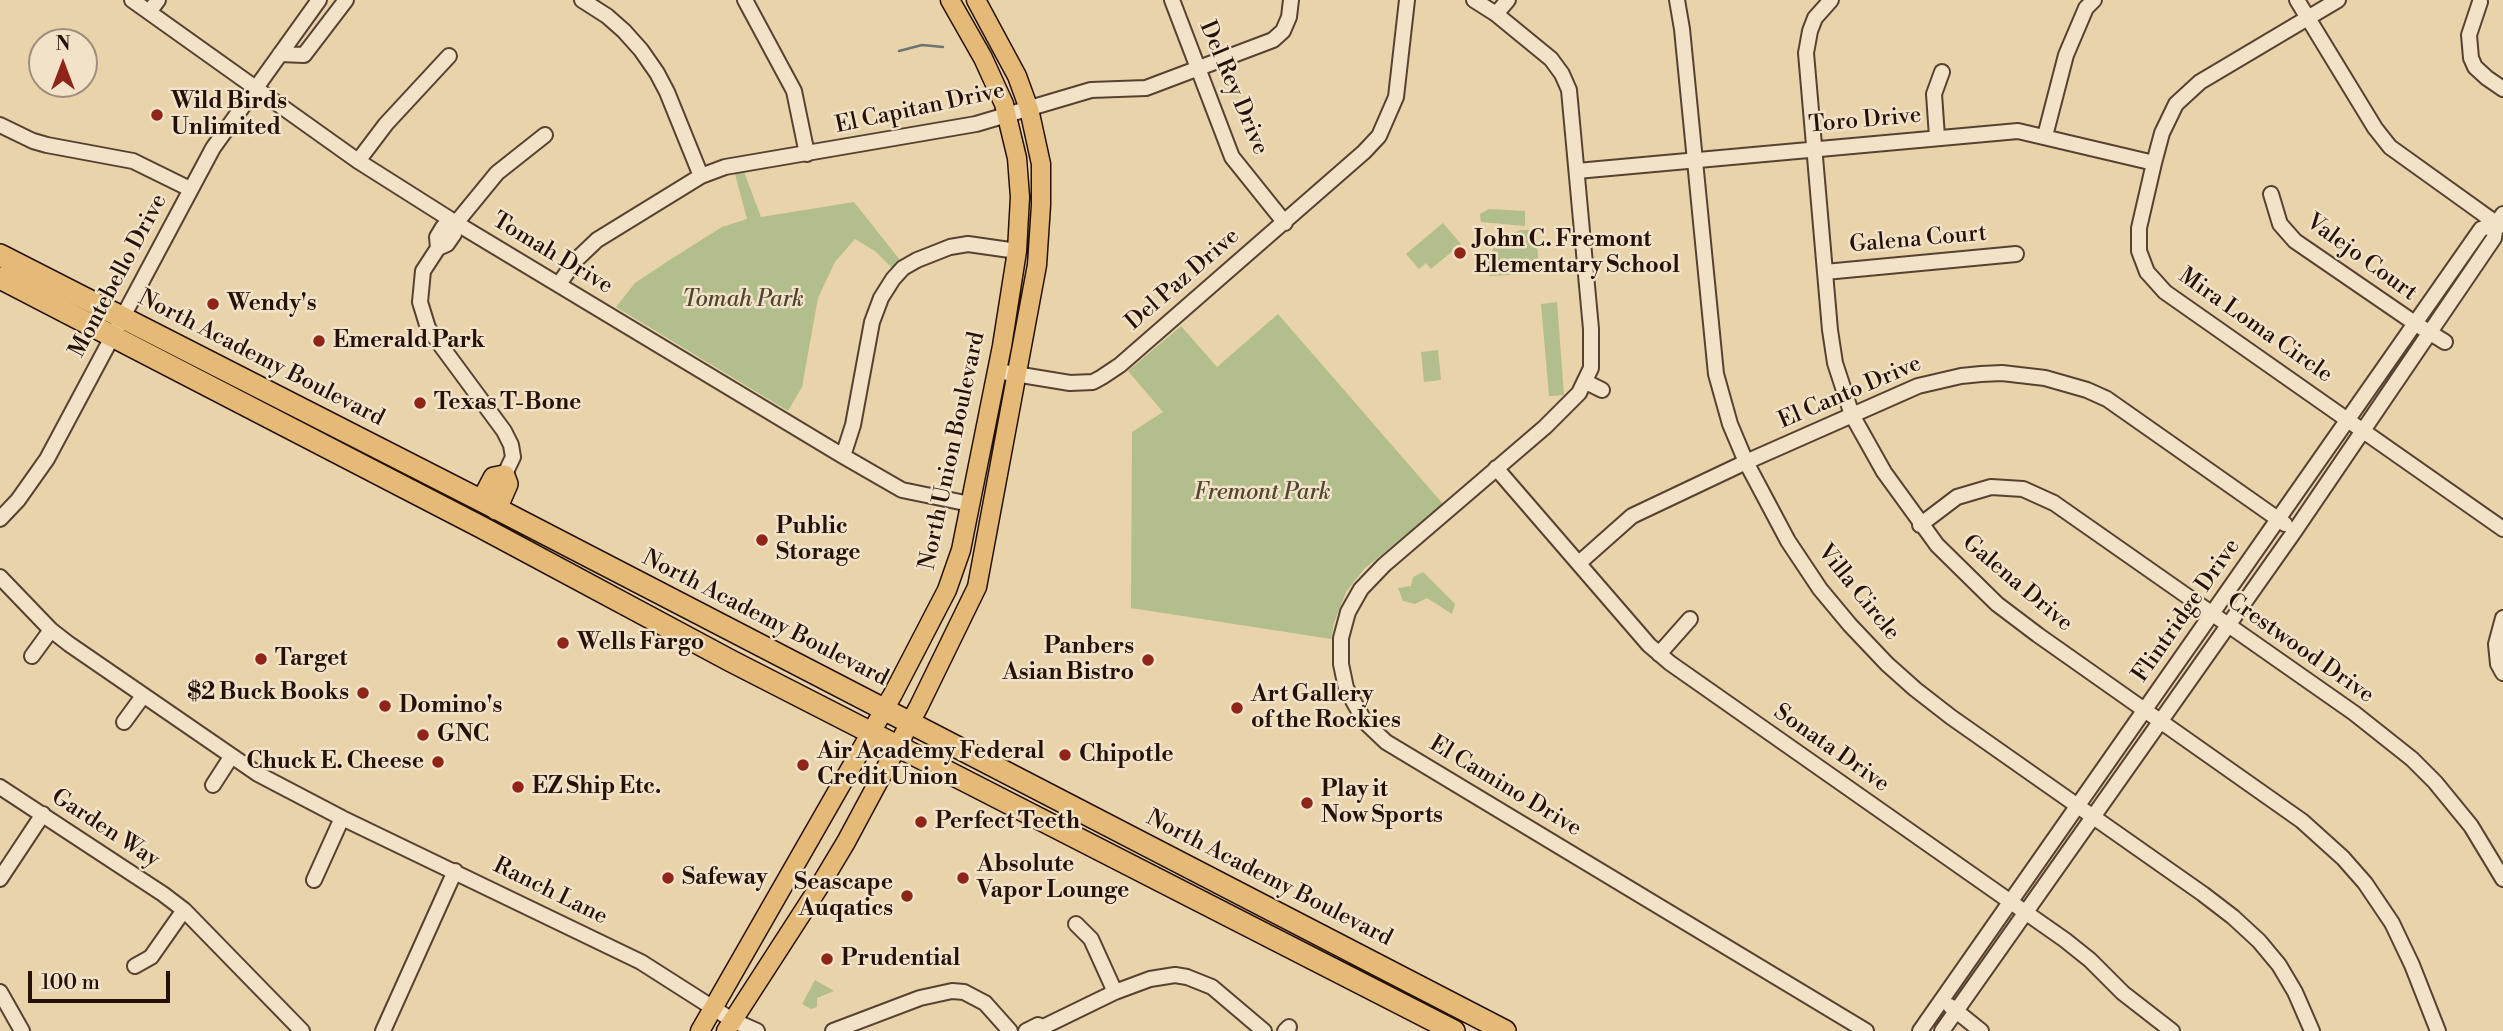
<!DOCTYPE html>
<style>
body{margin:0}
#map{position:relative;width:2503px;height:1031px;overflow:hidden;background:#e9d3ab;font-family:"Libre Bodoni",serif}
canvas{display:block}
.north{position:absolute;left:28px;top:28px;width:70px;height:70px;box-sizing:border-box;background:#f1e2c8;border:2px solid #a08e7c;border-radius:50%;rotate:0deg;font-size:19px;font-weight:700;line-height:28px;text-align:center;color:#261109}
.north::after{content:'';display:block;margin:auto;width:24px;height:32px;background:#8f2418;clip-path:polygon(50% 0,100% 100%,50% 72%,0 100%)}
.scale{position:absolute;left:28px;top:971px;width:142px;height:32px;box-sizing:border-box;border:4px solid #261109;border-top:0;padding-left:9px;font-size:21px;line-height:24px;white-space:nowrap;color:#261109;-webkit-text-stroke:5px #f1e2c8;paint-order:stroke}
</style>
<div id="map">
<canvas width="2503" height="1031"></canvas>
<div class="north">N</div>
<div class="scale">100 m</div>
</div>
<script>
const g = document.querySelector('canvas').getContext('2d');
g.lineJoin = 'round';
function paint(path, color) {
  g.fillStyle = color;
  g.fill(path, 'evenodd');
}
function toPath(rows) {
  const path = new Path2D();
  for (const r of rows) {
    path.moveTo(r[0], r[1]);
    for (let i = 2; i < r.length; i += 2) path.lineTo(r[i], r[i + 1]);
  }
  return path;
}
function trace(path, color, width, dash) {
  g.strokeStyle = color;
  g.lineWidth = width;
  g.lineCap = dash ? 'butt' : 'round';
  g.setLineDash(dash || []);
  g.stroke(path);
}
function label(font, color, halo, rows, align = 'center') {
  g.font = font + ' "Libre Bodoni",serif';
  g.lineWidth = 5;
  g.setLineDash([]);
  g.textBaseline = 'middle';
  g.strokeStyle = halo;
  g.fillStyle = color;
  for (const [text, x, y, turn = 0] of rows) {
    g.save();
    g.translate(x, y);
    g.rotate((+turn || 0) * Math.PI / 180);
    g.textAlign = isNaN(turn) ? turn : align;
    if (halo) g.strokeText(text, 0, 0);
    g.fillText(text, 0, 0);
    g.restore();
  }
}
paint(toPath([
 [744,172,761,217,854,202,900,260,892,268,875,251,855,239,835,262,818,298,802,387,788,411,616,307,635,283,668,261,722,227,747,219,735,174],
 [1489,209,1525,211,1525,226,1481,222,1480,214],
 [1443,223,1461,244,1431,269,1426,263,1419,269,1406,254],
 [1520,230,1536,230,1539,269,1533,274,1489,276,1489,260,1493,249,1499,240],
 [1557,302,1564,395,1549,396,1541,304],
 [1278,314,1443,504,1364,569,1346,592,1334,623,1331,639,1131,608,1132,432,1163,412,1128,371,1181,326,1217,367],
 [1438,350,1441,380,1424,382,1421,352],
 [1423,572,1455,604,1452,614,1427,598,1415,604,1403,601,1398,588,1411,586,1413,577],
 [815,980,834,991,817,998,817,1007,811,1009,802,1004]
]), '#b2be8c');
trace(toPath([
 [899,51,922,45,943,47]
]), '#6c746f', 2.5);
const minor = toPath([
 [132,0,358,161,456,223,843,456,902,490,970,504],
 [582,0,607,16,624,31,641,50,657,73,667,92,701,176],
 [745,0,794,91,807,154],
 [1172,0,1232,157,1285,223],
 [1474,0,1496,14,1551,59,1562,74,1569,90,1591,329,1591,368,1579,393,1545,427,1384,565,1361,589,1348,612,1341,638,1341,664,1346,688,1365,722,1386,742,1866,1031],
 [1677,0,1682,29,1716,374,1730,424,1746,462,1788,541,1820,589,1850,625,1887,664,1915,689,1951,717,2203,894,2233,917,2259,941,2279,965,2295,992,2312,1031],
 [1831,0,1815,18,1810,31,1806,53,1830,330,1835,363,1852,415,1884,472,1937,545,1997,604,2038,635,2302,821,2343,858,2365,883,2392,923,2412,965,2438,1031],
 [2297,0,2375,128,2390,147,2500,226],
 [2338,0,2200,82,2176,104,2162,133,2154,163,2139,228,2139,251,2147,272,2165,292,2503,529],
 [2480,2,2469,35,2471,58,2475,67,2487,78,2503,89],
 [149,12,158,0],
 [1496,14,1508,0],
 [280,54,304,55,346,0],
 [0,125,33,141,47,145,133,161,190,189],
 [2045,136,2066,55,2086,8,2094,0],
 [1937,137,1934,94,1942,72],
 [358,161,386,124,449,56],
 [1577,171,2018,131,2154,163],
 [2271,194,2280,224,2295,241,2416,324,2445,342],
 [456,223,454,234,447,244,438,248,423,271,420,302,428,328,504,431,511,445,513,457,504,476],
 [438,248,437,237,443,227,456,223,497,173,545,135],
 [1825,272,2016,254],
 [559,284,575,261,597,240,701,176,725,167,976,124,1091,90,1146,88,1273,40,1283,31,1289,17,1291,0],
 [997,371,1070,383,1093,382,1102,377,1120,365,1364,152,1379,136,1396,97,1407,0],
 [1586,382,1602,390],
 [843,456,853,425,872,322,881,298,893,279,903,268,917,260,950,247,968,244,1017,251],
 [1496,468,1649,645,1670,663,2065,940,2090,960,2123,993,2172,1031],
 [0,519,18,500,47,459,213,148,319,0],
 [1920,525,1957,497,1991,487,2023,489,2054,503,2354,713,2412,759,2435,782,2471,826,2503,879],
 [1579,563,1632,516,1746,462,1918,386,1961,376,1981,374,2002,373,2045,378,2087,390,2107,399,2285,524],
 [0,577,51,630,69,644,258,774,342,818,641,962,732,1020,757,1031],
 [2503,618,2496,644,2498,664,2503,673],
 [1659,654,1690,619],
 [32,656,51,630],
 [124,722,143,696],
 [213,785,231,757],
 [0,787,163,894,184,910,302,1031],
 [0,879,43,814],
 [314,880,342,818],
 [1076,924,1091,939,1115,992],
 [135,966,151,957,184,910],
 [0,992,22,1031],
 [1950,1006,1981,1031],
 [383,1031,455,871],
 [833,1031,920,998,952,991,964,992,985,1003,1010,1031],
 [1026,1031,1038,1025,1043,1027,1115,992,1150,979,1175,975,1187,977,1212,987,1264,1031],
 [1285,1031,1289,1027],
 [1920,1031,2481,229,2496,224],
 [1942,1031,2294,532,2494,238,2496,224,2503,214]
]);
const major = toPath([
 [700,1031,893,694,947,590,961,550,1002,346,1017,251,1020,197,1017,158,1004,104,983,58,950,0],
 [726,1031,819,887,846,842,919,706,977,587,1037,265,1041,205,1041,164,1029,109,1017,76,976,0]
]);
const highway = toPath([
 [0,255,482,501,1505,1031],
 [0,278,481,527,731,661,1454,1031],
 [482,501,494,478,504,476,507,484,496,509]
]);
trace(minor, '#574232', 18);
trace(major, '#261109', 21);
trace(highway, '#261109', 24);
trace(minor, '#f1e2c8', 14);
trace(major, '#e4ba76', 18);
trace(highway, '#e4ba76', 21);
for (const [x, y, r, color] of [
 [157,115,7,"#8f2418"],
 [1460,253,7,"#8f2418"],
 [213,304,7,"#8f2418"],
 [319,341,7,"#8f2418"],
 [420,403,7,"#8f2418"],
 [762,540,7,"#8f2418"],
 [563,643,7,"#8f2418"],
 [261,659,7,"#8f2418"],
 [1148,660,7,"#8f2418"],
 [363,693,7,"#8f2418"],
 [385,706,7,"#8f2418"],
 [1237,708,7,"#8f2418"],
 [423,735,7,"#8f2418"],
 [1065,755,7,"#8f2418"],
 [438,762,7,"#8f2418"],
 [803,765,7,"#8f2418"],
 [518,787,7,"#8f2418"],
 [1307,803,7,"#8f2418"],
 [921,822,7,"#8f2418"],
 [668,878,7,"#8f2418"],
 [963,878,7,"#8f2418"],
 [907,896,7,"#8f2418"],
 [827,959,7,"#8f2418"]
]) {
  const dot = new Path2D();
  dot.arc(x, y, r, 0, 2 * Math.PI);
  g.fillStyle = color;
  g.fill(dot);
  trace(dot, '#f1e2c8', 2.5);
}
label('23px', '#261109', '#f1e2c8', [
 ["Del Rey Drive",1233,88,67],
 ["El Capitan Drive",920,109,-12],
 ["Toro Drive",1865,121,-5],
 ["Galena Court",1918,240,-5],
 ["Tomah Drive",552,254,31],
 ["Valejo Court",2361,258,36],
 ["Montebello Drive",119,276,-62],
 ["Del Paz Drive",1183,280,-41],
 ["Mira Loma Circle",2255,326,35],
 ["North Academy Boulevard",261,359,27],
 ["El Canto Drive",1850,393,-23],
 ["North Union Boulevard",953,451,-78],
 ["Galena Drive",2017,584,40],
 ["Villa Circle",1858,593,51],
 ["Flintridge Drive",2187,611,-55],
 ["North Academy Boulevard",765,619,27],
 ["Crestwood Drive",2300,649,35],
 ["Sonata Drive",1831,749,35],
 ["El Camino Drive",1505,787,31],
 ["Garden Way",105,829,33],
 ["North Academy Boulevard",1269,879,27],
 ["Ranch Lane",550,892,26]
]);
label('bold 23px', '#261109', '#f1e2c8', [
 ["Wild Birds",171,102],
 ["Unlimited",171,128],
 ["John C. Fremont",1474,240],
 ["Elementary School",1474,266],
 ["Wendy's",227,304],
 ["Emerald Park",333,341],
 ["Texas T-Bone",434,403],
 ["Public",776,527],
 ["Storage",776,553],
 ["Wells Fargo",577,643],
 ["Panbers",1134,647,"right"],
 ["Asian Bistro",1134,673,"right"],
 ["Target",275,659],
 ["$2 Buck Books",349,693,"right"],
 ["Art Gallery",1251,695],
 ["of the Rockies",1251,721],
 ["Domino's",399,706],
 ["GNC",437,735],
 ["Air Academy Federal",817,752],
 ["Credit Union",817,778],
 ["Chipotle",1079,755],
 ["Chuck E. Cheese",424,762,"right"],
 ["EZ Ship Etc.",532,787],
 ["Play it",1321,790],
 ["Now Sports",1321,816],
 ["Perfect Teeth",935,822],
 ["Absolute",977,865],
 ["Vapor Lounge",977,891],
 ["Safeway",682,878],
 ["Seascape",893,883,"right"],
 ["Auqatics",893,909,"right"],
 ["Prudential",841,959]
], 'left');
label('italic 23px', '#504530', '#f1e2c8', [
 ["Tomah Park",743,300],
 ["Fremont Park",1262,493]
]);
</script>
